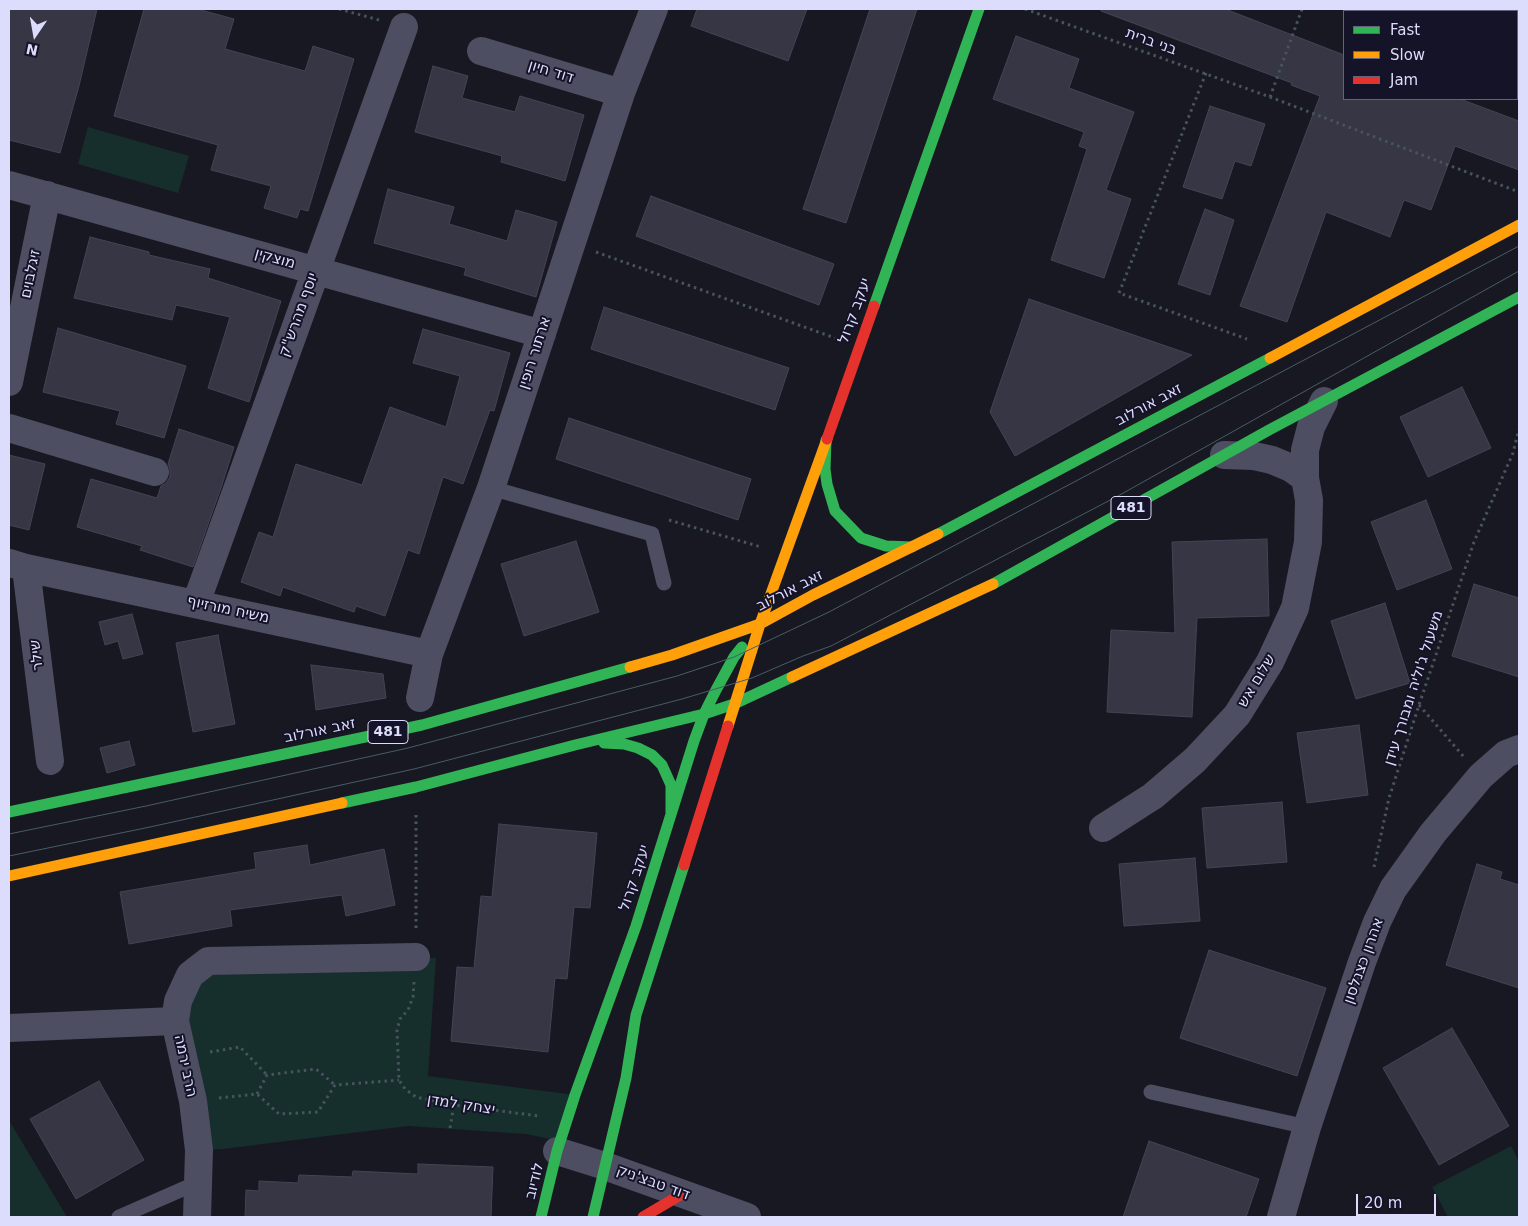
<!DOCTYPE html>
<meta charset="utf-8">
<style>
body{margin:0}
#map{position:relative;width:1528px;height:1226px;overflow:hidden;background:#181822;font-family:"DejaVu Sans",sans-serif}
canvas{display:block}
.frame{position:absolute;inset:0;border:10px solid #dcdcfc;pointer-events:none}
.legend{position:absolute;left:1343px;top:10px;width:175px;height:90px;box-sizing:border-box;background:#141327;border:1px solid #64637c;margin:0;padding:6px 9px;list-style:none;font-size:15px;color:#dcdcfc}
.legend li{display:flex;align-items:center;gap:10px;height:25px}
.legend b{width:25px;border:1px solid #64637c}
.north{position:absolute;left:10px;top:10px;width:50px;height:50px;-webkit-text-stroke:4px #141327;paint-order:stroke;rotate:192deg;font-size:14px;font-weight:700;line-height:20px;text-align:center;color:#dcdcfc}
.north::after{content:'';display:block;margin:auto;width:18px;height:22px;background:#dcdcfc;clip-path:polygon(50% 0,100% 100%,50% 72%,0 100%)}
.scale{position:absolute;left:1356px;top:1194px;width:80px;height:22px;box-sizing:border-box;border:2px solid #dcdcfc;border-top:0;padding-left:6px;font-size:15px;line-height:18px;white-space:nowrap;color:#dcdcfc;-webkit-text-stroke:4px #141327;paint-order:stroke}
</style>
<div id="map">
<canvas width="1528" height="1226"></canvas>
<div class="frame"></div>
<ul class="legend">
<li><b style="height:6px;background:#30b455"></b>Fast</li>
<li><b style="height:6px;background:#ff9f0a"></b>Slow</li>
<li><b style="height:6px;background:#e5322d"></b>Jam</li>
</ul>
<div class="north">N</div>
<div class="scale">20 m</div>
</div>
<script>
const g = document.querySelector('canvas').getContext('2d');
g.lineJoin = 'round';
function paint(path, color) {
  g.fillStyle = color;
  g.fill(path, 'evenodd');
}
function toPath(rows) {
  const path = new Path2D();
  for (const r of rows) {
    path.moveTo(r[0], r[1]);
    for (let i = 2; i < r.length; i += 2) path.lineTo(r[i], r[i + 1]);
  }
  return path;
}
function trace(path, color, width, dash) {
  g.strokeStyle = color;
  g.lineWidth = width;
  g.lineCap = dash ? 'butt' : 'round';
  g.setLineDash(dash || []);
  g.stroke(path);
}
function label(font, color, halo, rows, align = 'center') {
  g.font = font + ' "DejaVu Sans","Noto Sans Hebrew",sans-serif';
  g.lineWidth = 4;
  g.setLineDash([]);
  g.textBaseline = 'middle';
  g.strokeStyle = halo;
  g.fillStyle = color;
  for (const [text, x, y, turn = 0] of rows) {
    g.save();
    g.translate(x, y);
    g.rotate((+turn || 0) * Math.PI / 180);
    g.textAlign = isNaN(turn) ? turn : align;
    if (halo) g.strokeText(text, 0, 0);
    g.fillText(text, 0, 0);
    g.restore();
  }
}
paint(toPath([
 [88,127,189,156,178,193,78,164],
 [416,957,436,958,428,1076,575,1095,560,1141,526,1134,408,1126,223,1149,199,1150,178,1001,190,975],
 [10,1122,67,1217,9,1217,9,1123],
 [1511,1146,1519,1162,1519,1217,1448,1217,1432,1187]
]), '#162e2c');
const building = toPath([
 [9,9,97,9,79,86,60,153,9,140,9,9],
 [144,9,197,9,234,19,225,49,305,71,313,46,354,59,308,211,300,209,297,218,264,208,271,186,211,170,218,145,114,116,144,9],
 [697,9,807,9,788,61,691,26,697,9],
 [870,9,917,9,846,223,803,209,870,9],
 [1101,9,1225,9,1344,55,1344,99,1460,99,1519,121,1519,170,1455,146,1431,210,1404,200,1390,237,1326,212,1287,322,1240,306,1320,96,1291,85,1292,83,1101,11,1101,9],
 [1016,36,1079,59,1069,88,1134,112,1106,190,1131,199,1104,278,1051,260,1087,149,1079,146,1084,132,993,99,1016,36],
 [433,66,468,76,462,98,515,112,520,96,584,115,565,181,501,162,502,156,415,132,433,66],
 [1210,106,1265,124,1251,166,1235,161,1222,199,1183,187,1210,106],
 [388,189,454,207,449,224,507,241,516,210,557,222,536,297,464,275,466,268,374,243,388,189],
 [651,196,834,264,819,305,636,236,651,196],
 [1205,209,1234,220,1210,295,1178,284,1205,209],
 [90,237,149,252,149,255,210,269,208,278,281,301,249,402,208,388,230,317,176,305,172,320,74,298,90,237],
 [1029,299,1192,355,1015,456,990,412,1029,299],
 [604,307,789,368,775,410,591,349,604,307],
 [58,328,186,366,164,438,116,424,120,411,43,392,58,328],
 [423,329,510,353,494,411,490,410,463,484,443,477,419,554,408,550,385,616,356,606,354,612,283,587,280,596,241,582,259,532,273,537,296,464,362,485,390,407,446,427,460,376,413,363,423,329],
 [1462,387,1491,448,1428,477,1400,417,1462,387],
 [569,418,751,479,738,520,556,459,569,418],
 [179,429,234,447,221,488,193,567,140,550,142,546,77,527,91,479,157,498,161,486,166,483,170,477,170,469,168,464,179,429],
 [9,455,45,464,29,530,9,525,9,455],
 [1426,500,1452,569,1397,590,1371,522,1426,500],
 [1267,539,1269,616,1197,618,1192,717,1107,712,1111,630,1175,633,1172,542,1267,539],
 [576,541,599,612,524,636,501,564,576,541],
 [1474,584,1519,598,1519,677,1452,656,1474,584],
 [1385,603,1410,683,1356,699,1331,621,1385,603],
 [132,614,143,654,123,659,118,641,105,645,99,622,132,614],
 [218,635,235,724,193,732,176,643,218,635],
 [311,665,383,674,386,698,316,710,311,665],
 [1359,725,1368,795,1307,803,1297,733,1359,725],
 [129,741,135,765,107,773,100,748,129,741],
 [1282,802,1287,862,1207,868,1202,808,1282,802],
 [499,824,597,833,590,908,574,907,567,979,555,978,548,1052,451,1041,457,967,474,968,481,896,492,897,499,824],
 [307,845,310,865,384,849,395,905,346,916,342,895,230,910,232,926,129,944,120,892,256,869,254,853,307,845],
 [1195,858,1200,921,1124,926,1119,864,1195,858],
 [1477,864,1502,872,1500,879,1519,885,1519,988,1446,965,1477,864],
 [1209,950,1326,988,1297,1076,1180,1038,1209,950],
 [1452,1028,1509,1126,1439,1165,1383,1068,1452,1028],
 [99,1081,144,1160,76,1199,30,1119,99,1081],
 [1149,1141,1259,1179,1246,1217,1123,1217,1149,1141],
 [418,1164,493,1167,491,1217,245,1217,246,1190,259,1191,259,1181,298,1183,299,1175,352,1177,353,1171,418,1174,418,1164]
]);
paint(building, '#363644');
trace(building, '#454355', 1);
trace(toPath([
 [339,9,379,20],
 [1025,9,1270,97,1519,192],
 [1206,73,1119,293,1247,339],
 [1270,97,1302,9],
 [596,252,835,338],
 [669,520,761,547],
 [1419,705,1464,757],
 [416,815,416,931],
 [1374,867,1389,798,1419,705,1474,542,1513,453,1519,429],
 [414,982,413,997,408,1010,400,1019,397,1030,399,1080,405,1089,416,1097,454,1105,539,1116],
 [210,1052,240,1047,267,1075],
 [257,1094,267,1075,316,1069,335,1085],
 [219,1098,257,1094,279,1114,318,1112,335,1085,399,1080],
 [450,1128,454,1105]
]), '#47545d', 3, [2.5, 4]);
trace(toPath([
 [491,488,652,534,664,583],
 [1151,1092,1307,1127],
 [119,1217,199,1182]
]), '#4d4e62', 15);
trace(toPath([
 [481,51,621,93],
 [9,185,542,334],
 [9,382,47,195],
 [9,428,155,472],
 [1224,455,1254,456,1272,460,1291,468,1305,478],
 [10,563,26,568,50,761],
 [26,568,429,654],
 [196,603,404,27],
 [420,698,429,654,491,488,621,93,654,9],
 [1103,828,1153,796,1195,760,1237,715,1270,662,1295,608,1308,542,1309,500,1305,478,1305,450,1311,427,1324,401],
 [9,1028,175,1021],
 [557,1151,605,1166,747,1217],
 [197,1217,199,1150,193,1101,175,1021,178,1001,190,975,208,961,416,957],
 [1281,1217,1307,1127,1362,962,1377,922,1393,889,1433,833,1481,776,1506,754,1519,749]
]), '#4d4e62', 28);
trace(toPath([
 [1517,49,1519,50],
 [874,306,979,9],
 [826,440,825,469,827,484,835,511,861,538,886,546,912,547],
 [938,534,1270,358],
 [993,584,1269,430,1519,297],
 [604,743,624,744,638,748,652,755,662,765,671,785,671,815],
 [342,803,416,787,575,745,704,714,734,704,792,677],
 [9,812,422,725,630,667],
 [541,1217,557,1151,575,1095,636,926,694,741,704,714,716,690,734,657,742,647],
 [593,1217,626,1078,636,1015,684,865]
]), '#30b455', 11);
trace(toPath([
 [1270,358,1519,225],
 [630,667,672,655,760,624,813,595,938,534],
 [792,677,993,584],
 [728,726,760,624,827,439],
 [9,876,342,803]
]), '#ff9f0a', 11);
trace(toPath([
 [1429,9,1436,11],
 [827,439,874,306],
 [684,865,728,726],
 [643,1217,682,1194]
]), '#e5322d', 11);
trace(toPath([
 [9,834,146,806,408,748,677,676,734,657,829,612,1519,246],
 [9,856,150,827,414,769,682,699,752,678,803,656,831,646,1118,496,1519,271]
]), '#475d68', 1);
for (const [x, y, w] of [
 [1131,508,40],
 [388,732,40]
]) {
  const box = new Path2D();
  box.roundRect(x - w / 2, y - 11.5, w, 23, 4);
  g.fillStyle = '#141327';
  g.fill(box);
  trace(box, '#dcdcfc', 1);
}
label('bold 14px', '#dcdcfc', null, [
 ["481",1131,508],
 ["481",388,732]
]);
label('15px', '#dcdcfc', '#141327', [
 ["בני ברית",1151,42,20],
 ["דוד חיון",551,72,17],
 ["מוצקין",275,259,16],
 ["זיגלבוים",31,274,-78],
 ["יעקב קרול",855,311,-70],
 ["יוסף מהרש\"ק",299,315,-70],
 ["ארתור רופין",535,353,-72],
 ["זאב אורלוב",1149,405,-28],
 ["זאב אורלוב",790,591,-27],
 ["משיח מורזיוף",228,610,12],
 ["שילר",37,655,-97],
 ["שלום אש",1257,681,-59],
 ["משעול ג'וליה ומבורך עידן",1414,688,-72],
 ["זאב אורלוב",320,731,-12],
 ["יעקב קרול",635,878,-72],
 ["אהרון כצנלסון",1364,961,-70],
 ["הרב ירמה",185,1066,78],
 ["יצחק למדן",461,1105,9],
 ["לודיוב",535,1181,-76],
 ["דוד טבצ'ניק",653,1183,20]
]);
</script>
